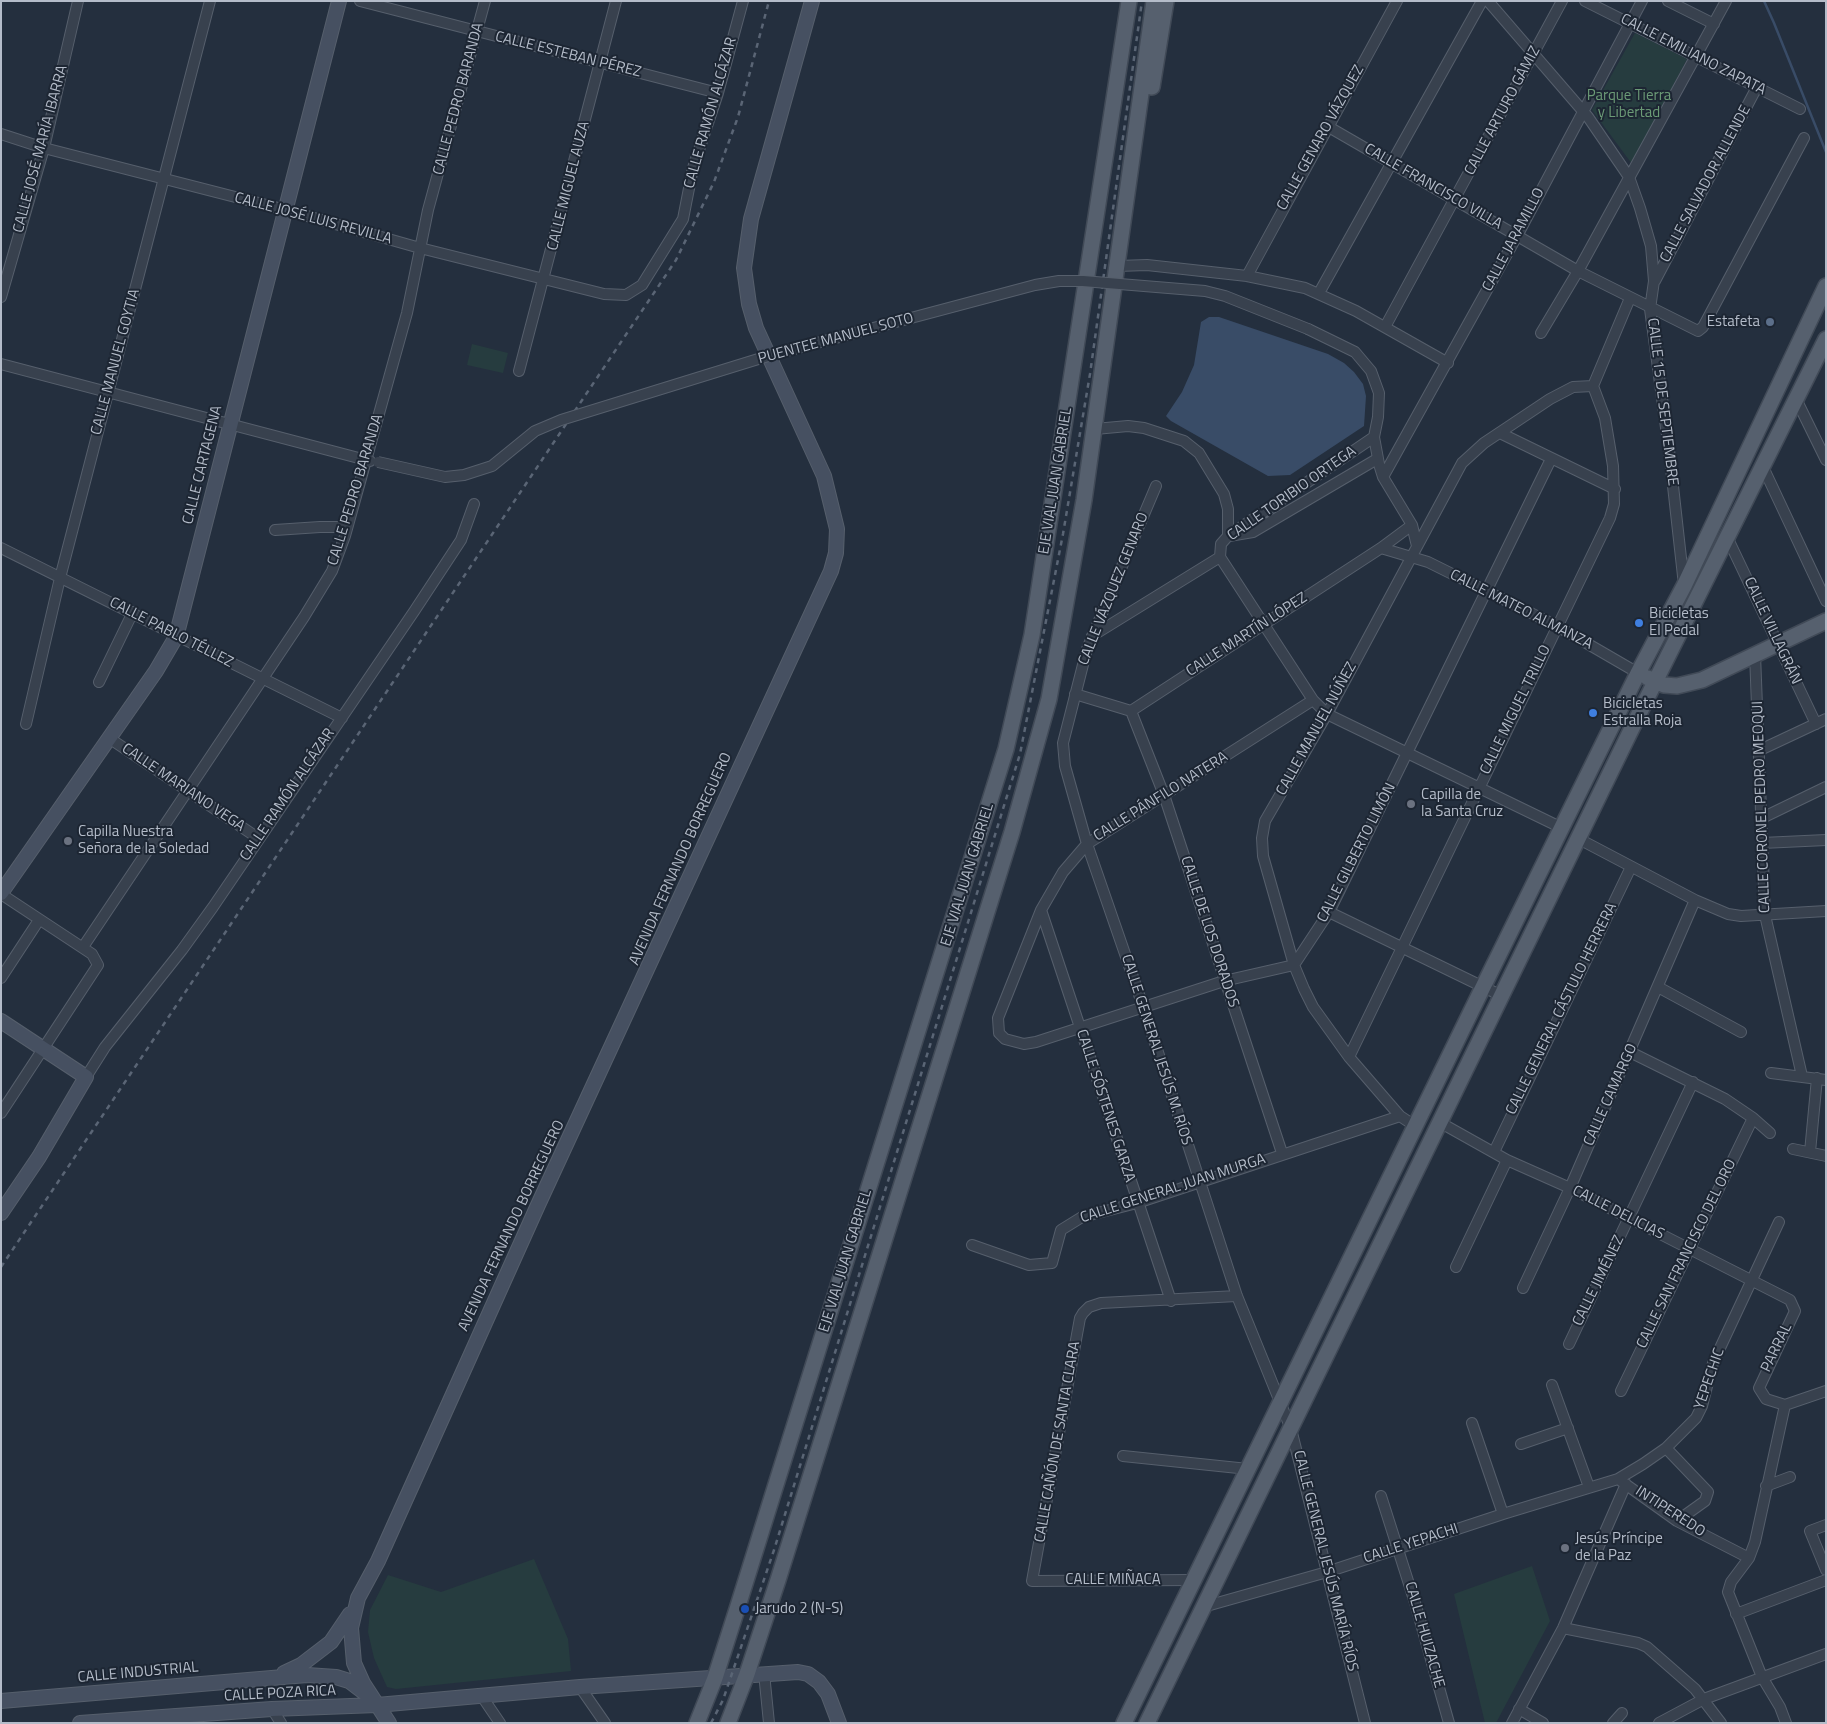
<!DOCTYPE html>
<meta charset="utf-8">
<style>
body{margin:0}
#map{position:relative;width:1827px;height:1724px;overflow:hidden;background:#242f3e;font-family:"Titillium Web",sans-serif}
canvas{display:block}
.frame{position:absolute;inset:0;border:2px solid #b4bcc9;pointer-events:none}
</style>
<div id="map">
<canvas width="1827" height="1724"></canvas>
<div class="frame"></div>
</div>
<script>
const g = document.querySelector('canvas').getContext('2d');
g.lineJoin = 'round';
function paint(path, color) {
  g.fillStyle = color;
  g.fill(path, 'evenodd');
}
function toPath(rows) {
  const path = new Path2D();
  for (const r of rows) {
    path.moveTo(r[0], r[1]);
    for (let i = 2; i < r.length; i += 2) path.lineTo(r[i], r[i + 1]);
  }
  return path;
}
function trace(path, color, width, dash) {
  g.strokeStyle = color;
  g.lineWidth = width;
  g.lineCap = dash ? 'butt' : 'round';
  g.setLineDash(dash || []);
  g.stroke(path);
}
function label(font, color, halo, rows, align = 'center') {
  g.font = font + ' "Titillium Web",sans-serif';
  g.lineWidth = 4;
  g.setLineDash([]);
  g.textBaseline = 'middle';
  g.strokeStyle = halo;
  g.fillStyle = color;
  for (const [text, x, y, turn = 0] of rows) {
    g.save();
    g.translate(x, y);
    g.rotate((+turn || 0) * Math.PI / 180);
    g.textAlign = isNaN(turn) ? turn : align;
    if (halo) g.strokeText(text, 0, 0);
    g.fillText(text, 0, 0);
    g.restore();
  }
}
paint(toPath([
 [1635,33,1687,59,1632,164,1592,110],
 [472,344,508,353,503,373,467,365],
 [534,1559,568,1639,571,1671,396,1689,387,1687,374,1658,368,1632,370,1610,388,1575,441,1592],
 [1532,1566,1550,1621,1496,1723,1485,1723,1454,1594]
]), '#263c3f');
paint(toPath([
 [1209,317,1219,317,1328,354,1344,363,1354,372,1363,384,1366,396,1364,426,1290,475,1268,476,1171,421,1166,416,1182,392,1194,365,1201,322]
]), '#394c67');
trace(toPath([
 [1764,1,1774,23,1826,152]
]), '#394c67', 2.5);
const street = toPath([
 [360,1,718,93],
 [1488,1,1588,117,1629,177,1640,208,1651,246,1654,281,1650,309,1669,450,1684,585],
 [1585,1,1800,109],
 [1668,1,1714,24],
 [1327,126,1578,271,1698,331,1703,327,1804,138],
 [1,134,44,148,286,210,420,248,604,294,626,295,642,285,683,219,693,168,718,93,743,1],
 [1118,266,1147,265,1247,276,1305,288,1356,311,1448,363],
 [1247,276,1397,1],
 [1655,281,1757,87],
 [1319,293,1482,1],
 [1,297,44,148,78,1],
 [1385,327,1562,1],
 [1308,329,1355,352,1371,371,1379,393,1378,417,1374,437,1379,464,1383,477,1412,525,1417,546],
 [1541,333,1578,271,1726,1],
 [1,364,370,461],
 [519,371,616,1],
 [1797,401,1826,460],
 [1095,429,1128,426,1144,428,1184,441,1199,453,1224,494,1228,509,1228,536],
 [1500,433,1615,489],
 [1763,467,1826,601],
 [1383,477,1517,236,1642,1],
 [1156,486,1087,649,1063,743,1065,766,1087,844,1143,1006,1237,1296,1291,1429,1365,1723],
 [275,530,320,527,347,527],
 [1229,536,1253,532,1377,459],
 [1728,539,1816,724],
 [1,548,342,718],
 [1381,548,1428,562,1557,626,1638,673],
 [1220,557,1313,700,1327,714,1562,828],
 [1220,557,1221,544,1228,536,1374,437],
 [1092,636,1220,557],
 [1755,654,1765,915,1802,1076],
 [99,682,133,612],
 [1075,694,1131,711,1381,548,1412,525],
 [1313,700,1087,844,1063,872,1041,910,998,1018,999,1033,1005,1039,1024,1044,1036,1042,1224,981,1294,965,1329,912,1551,459],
 [1131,711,1164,795,1282,1153],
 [26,724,60,578,210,1],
 [109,738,258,838],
 [1760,750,1826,719],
 [1762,818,1826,787],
 [1579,839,1695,900,1728,914,1741,916,1826,911],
 [1762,843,1826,840],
 [1,894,92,954,98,965,1,1113],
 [1041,910,1171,1301],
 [1329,912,1502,996],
 [83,947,304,617,332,571,345,536,407,313,428,210,485,1],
 [1,978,39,920],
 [1658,987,1741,1032],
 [1630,1052,1725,1099,1753,1118,1770,1133],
 [1349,1057,1610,518,1614,504,1613,466,1605,418,1593,386,1630,298],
 [1771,1073,1826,1080],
 [86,1077,105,1047,182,950,213,907,415,610,461,540,474,504],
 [1441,1123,1507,1160,1570,1188,1790,1300,1795,1311,1759,1388,1766,1399,1785,1405],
 [1415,1126,1400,1116,1349,1057,1313,1007,1304,989,1294,965,1263,856,1262,838,1265,821,1327,714,1462,463,1484,443,1550,399,1573,387,1593,386],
 [1793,1149,1826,1156],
 [1494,1152,1631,867],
 [1810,1152,1817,1078],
 [972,1245,1029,1265,1052,1263,1061,1230,1082,1217,1137,1203,1400,1116],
 [1456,1267,1507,1160],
 [1523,1288,1570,1188,1695,900],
 [1569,1344,1693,1082],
 [1552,1385,1589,1487],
 [1621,1391,1753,1118],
 [1785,1405,1755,1542,1749,1558,1731,1582,1728,1592,1762,1677,1780,1707,1786,1723],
 [1785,1405,1826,1391],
 [1472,1423,1503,1514],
 [1521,1444,1568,1428],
 [1666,1448,1708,1492,1705,1501,1677,1521],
 [1123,1456,1248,1469],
 [1621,1481,1677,1521,1749,1558],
 [1766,1486,1790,1477],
 [1381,1496,1416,1606,1449,1723],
 [1826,1525,1810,1531,1826,1570],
 [1193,1580,1032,1581,1080,1318,1083,1313,1089,1307,1101,1303,1237,1296],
 [1203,1607,1327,1572,1503,1514,1618,1479,1643,1464,1666,1448,1696,1418,1702,1406,1713,1363,1779,1222],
 [1736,1614,1826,1580],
 [1563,1628,1638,1643,1647,1647,1695,1689,1721,1723],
 [764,1673,769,1723],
 [580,1687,605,1723],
 [481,1695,500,1723],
 [272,1709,281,1723],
 [1519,1709,1543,1723],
 [1512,1723,1563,1628,1626,1484],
 [1613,1723,1622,1713],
 [1659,1723,1704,1699,1826,1654]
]);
const secondary = toPath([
 [1,893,156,671,176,637,339,1],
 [1,1021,86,1077,39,1157,1,1213],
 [284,1673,301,1665,331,1642,350,1614],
 [1,1701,307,1675,336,1677,349,1681,366,1694],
 [80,1723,272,1709,377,1705,580,1687,798,1672,808,1674,819,1682,828,1694,839,1723],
 [389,1723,363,1683,354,1663,351,1628,358,1598,378,1561,538,1205,831,571,836,553,837,529,824,476,756,328,749,304,744,268,751,219,812,1]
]);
const primary = toPath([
 [1152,87,1166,1],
 [1648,678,1664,685,1677,686,1702,680,1826,621],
 [697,1723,715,1678,738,1606,1006,749,1032,635,1129,1],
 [728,1723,747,1674,778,1580,1012,832,1049,699,1084,500,1154,1],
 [1124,1723,1483,987,1638,673,1684,586,1826,286],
 [1147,1723,1632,728,1826,339]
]);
trace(street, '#565f6c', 12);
trace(secondary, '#565f6c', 16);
trace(primary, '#414a57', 18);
trace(street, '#38414e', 10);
trace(secondary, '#465061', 14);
trace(primary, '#56606e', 15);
trace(toPath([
 [1,1267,676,260,714,182,738,117,769,1],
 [711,1723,723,1700,774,1550,1020,754,1063,534,1090,374,1142,1]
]), '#5a6575', 2.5, [5, 5]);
const streetBridge = toPath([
 [378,462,445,477,464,475,492,466,535,431,561,420,768,356,1035,285,1059,281,1083,281,1205,291,1225,296,1308,329]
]);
trace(streetBridge, '#565f6c', 12, []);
trace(streetBridge, '#38414e', 10);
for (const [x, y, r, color] of [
 [1770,322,5,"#5c6f8a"],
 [1639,623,5,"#3f7fe0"],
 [1593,713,5,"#3f7fe0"],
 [1411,804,5,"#6b7280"],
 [68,841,5,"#6b7280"],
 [1565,1548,5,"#6b7280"],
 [745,1609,5,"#1a4fb4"]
]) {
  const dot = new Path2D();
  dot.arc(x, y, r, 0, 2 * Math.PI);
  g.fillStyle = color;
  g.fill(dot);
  trace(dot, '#1d2633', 2);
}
label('15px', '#b4bcc9', '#1d2633', [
 ["CALLE ESTEBAN PÉREZ",568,55,14],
 ["CALLE EMILIANO ZAPATA",1693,55,27],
 ["CALLE PEDRO BARANDA",459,99,-75],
 ["CALLE ARTURO GÁMIZ",1503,111,-62],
 ["CALLE RAMÓN ALCÁZAR",711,113,-74],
 ["CALLE GENARO VÁZQUEZ",1321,138,-61],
 ["CALLE JOSÉ MARÍA IBARRA",41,149,-75],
 ["CALLE SALVADOR ALLENDE",1706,184,-62],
 ["CALLE MIGUEL AUZA",569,186,-76],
 ["CALLE FRANCISCO VILLA",1433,187,30],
 ["CALLE JOSÉ LUIS REVILLA",313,219,15],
 ["CALLE JARAMILLO",1514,240,-62],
 ["PUENTEE MANUEL SOTO",836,339,-15],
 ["CALLE MANUEL GOYTIA",116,362,-75],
 ["CALLE 15 DE SEPTIEMBRE",1662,402,83],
 ["CALLE CARTAGENA",203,465,-76],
 ["EJE VIAL JUAN GABRIEL",1056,481,-81],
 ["CALLE PEDRO BARANDA",356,490,-73],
 ["CALLE TORIBIO ORTEGA",1292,494,-35],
 ["CALLE VÁZQUEZ GENARO",1114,589,-68],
 ["CALLE MATEO ALMANZA",1521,610,27],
 ["CALLE VILLAGRÁN",1772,631,65],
 ["CALLE PABLO TÉLLEZ",171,633,27],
 ["CALLE MARTÍN LÓPEZ",1247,635,-33],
 ["CALLE MIGUEL TRILLO",1516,710,-64],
 ["CALLE MANUEL NÚÑEZ",1317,729,-61],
 ["CALLE MARIANO VEGA",183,788,34],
 ["CALLE RAMÓN ALCÁZAR",288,795,-56],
 ["CALLE PÁNFILO NATERA",1161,797,-32],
 ["CALLE CORONEL PEDRO MEOQUI",1762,807,-92],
 ["CALLE GILBERTO LIMÓN",1357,853,-63],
 ["AVENIDA FERNANDO BORREGUERO",681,859,-66],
 ["EJE VIAL JUAN GABRIEL",968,875,-73],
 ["CALLE DE LOS DORADOS",1209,932,72],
 ["CALLE GENERAL CÁSTULO HERRERA",1562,1009,-64],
 ["CALLE GENERAL JESÚS M. RÍOS",1156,1050,72],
 ["CALLE CAMARGO",1611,1095,-66],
 ["CALLE SÓSTENES GARZA",1105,1106,72],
 ["CALLE GENERAL JUAN MURGA",1173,1189,-18],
 ["CALLE DELICIAS",1618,1213,27],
 ["AVENIDA FERNANDO BORREGUERO",512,1226,-65],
 ["CALLE SAN FRANCISCO DEL ORO",1687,1254,-64],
 ["EJE VIAL JUAN GABRIEL",846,1261,-73],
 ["CALLE JIMÉNEZ",1599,1281,-64],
 ["PARRAL",1777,1348,-64],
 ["YEPECHIC",1710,1379,-71],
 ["CALLE CAÑÓN DE SANTA CLARA",1058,1442,-80],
 ["INTIPEREDO",1670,1512,33],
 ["CALLE YEPACHI",1411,1544,-18],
 ["CALLE GENERAL JESÚS MARÍA RÍOS",1325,1561,76],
 ["CALLE MIÑACA",1113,1580],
 ["CALLE HUIZACHE",1424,1635,74],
 ["CALLE INDUSTRIAL",138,1673,-5],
 ["CALLE POZA RICA",280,1694,-3]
]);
label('15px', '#6b9a76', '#1d2633', [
 ["Parque Tierra",1629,96],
 ["y Libertad",1629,113]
]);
label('15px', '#b4bcc9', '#1d2633', [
 ["Estafeta",1760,322,"right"],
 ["Bicicletas",1649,614],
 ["El Pedal",1649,631],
 ["Bicicletas",1603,704],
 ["Estralla Roja",1603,721],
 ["Capilla de",1421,795],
 ["la Santa Cruz",1421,812],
 ["Capilla Nuestra",78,832],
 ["Señora de la Soledad",78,849],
 ["Jesús Príncipe",1575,1539],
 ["de la Paz",1575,1556],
 ["Jarudo 2 (N-S)",755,1609]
], 'left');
</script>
